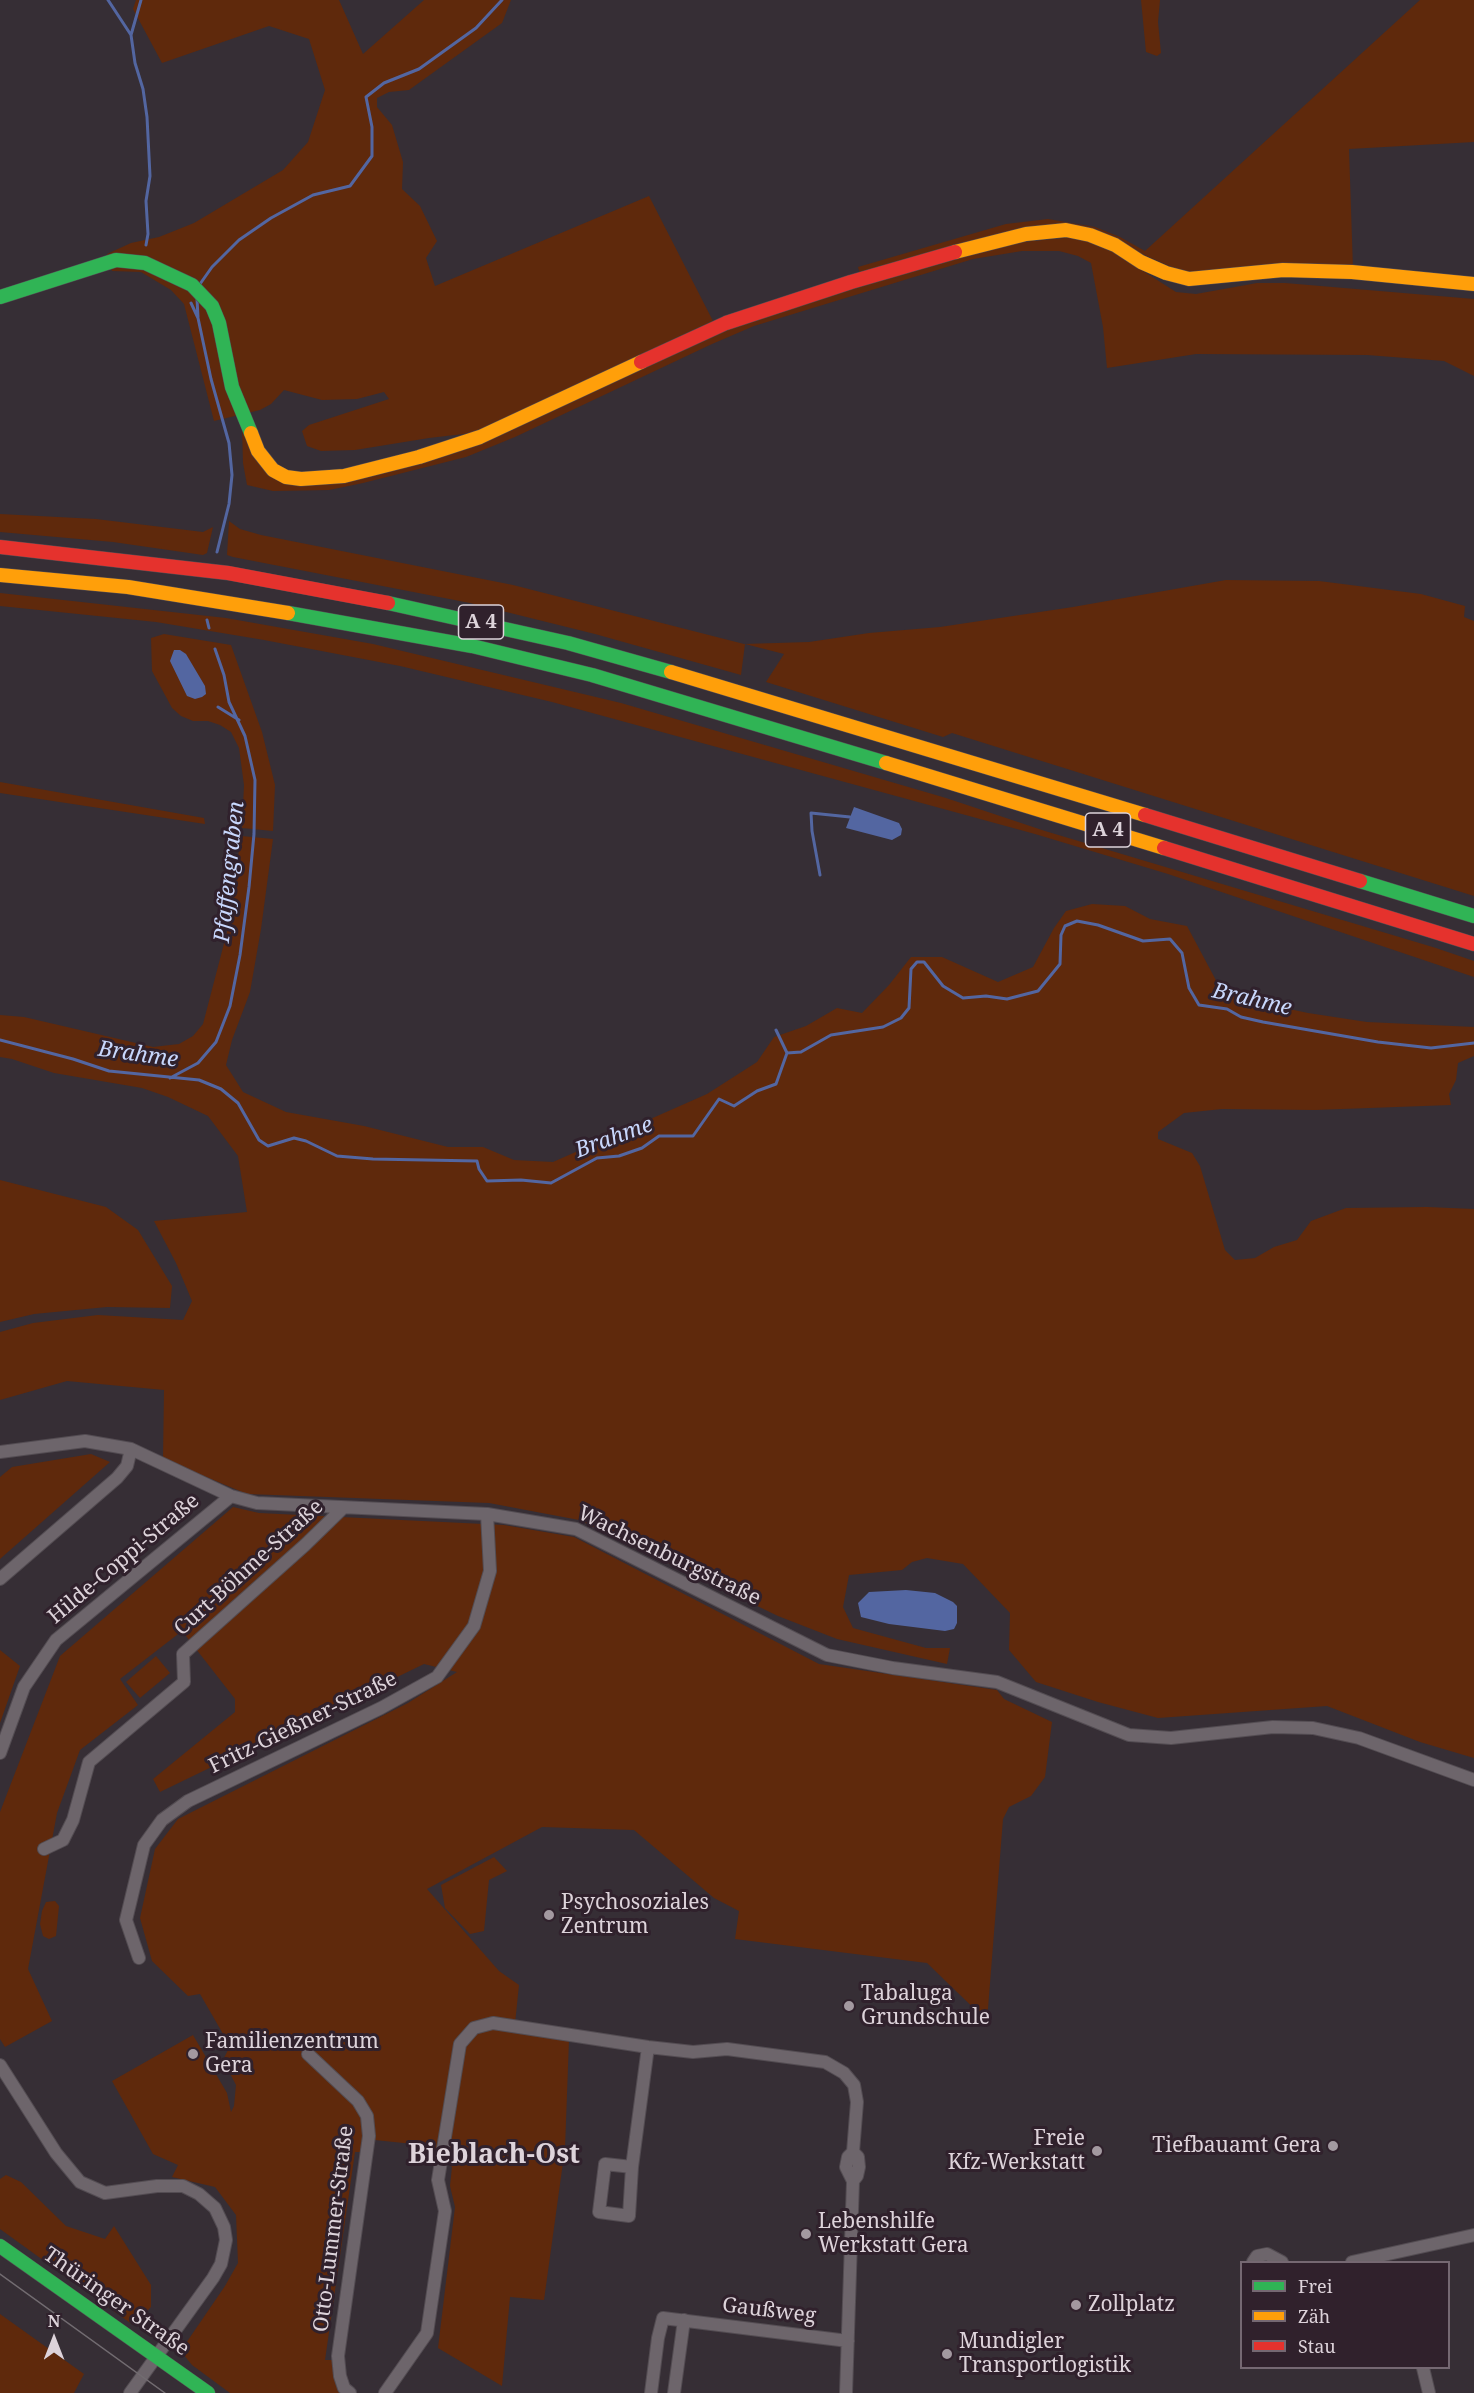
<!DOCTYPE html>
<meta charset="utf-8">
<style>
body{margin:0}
#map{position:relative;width:1474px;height:2393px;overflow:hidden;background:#362e35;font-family:"Noto Serif",serif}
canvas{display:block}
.legend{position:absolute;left:1240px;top:2261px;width:210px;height:108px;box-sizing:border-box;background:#30212c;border:2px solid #756872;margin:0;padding:8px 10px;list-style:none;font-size:18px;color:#ddd3da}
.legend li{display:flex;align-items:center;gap:12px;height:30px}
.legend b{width:30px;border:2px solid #756872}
.north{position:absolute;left:24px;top:2309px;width:60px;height:60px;-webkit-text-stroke:4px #30212c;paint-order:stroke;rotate:0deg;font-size:16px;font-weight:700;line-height:24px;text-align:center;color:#ddd3da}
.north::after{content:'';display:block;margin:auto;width:21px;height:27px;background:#ddd3da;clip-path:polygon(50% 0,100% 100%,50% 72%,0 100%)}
</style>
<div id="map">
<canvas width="1474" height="2393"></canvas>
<ul class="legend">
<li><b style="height:8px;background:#30b455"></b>Frei</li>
<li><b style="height:8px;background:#ff9f0a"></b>Zäh</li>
<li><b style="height:8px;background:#e5322d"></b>Stau</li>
</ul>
<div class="north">N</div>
</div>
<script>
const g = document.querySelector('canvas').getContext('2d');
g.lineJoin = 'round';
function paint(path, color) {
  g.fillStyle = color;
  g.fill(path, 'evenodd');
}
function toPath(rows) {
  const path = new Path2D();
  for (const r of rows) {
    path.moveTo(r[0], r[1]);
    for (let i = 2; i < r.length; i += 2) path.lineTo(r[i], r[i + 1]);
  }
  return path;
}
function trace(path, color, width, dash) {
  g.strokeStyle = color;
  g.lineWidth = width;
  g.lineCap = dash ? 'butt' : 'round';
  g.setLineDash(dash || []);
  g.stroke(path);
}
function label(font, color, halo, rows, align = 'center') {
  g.font = font + ' "Noto Serif",serif';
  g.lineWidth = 6;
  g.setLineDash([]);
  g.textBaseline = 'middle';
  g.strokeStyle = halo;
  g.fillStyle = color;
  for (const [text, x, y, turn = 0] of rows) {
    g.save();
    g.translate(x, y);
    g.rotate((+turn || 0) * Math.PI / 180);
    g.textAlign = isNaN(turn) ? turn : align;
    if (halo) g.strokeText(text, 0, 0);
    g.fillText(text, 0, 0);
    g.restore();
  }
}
paint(toPath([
 [136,0,339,0,363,54,424,0,511,0,502,23,409,90,389,92,377,98,377,107,392,125,403,162,402,189,420,206,437,241,426,258,435,286,649,196,713,321,472,433,429,438,355,450,321,451,307,446,302,431,309,425,389,399,384,392,357,399,322,400,284,390,271,404,260,410,214,421,184,304,171,290,141,272,112,271,107,254,131,243,159,237,194,223,283,170,308,142,325,90,309,39,269,26,162,63,133,9],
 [1141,0,1160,0,1158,22,1161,53,1157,56,1146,52],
 [1420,0,1474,0,1474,142,1349,149,1353,269,1187,274,1086,229,860,274,858,267,1006,224,1048,219,1095,227,1120,237,1145,251],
 [1075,237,1107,248,1176,292,1196,294,1257,283,1285,283,1474,299,1474,376,1444,361,1367,355,1196,354,1107,368,1103,327,1091,263,1078,256,1059,251,1022,251,973,259,754,326,712,344,515,437,466,457,363,483,329,490,273,491,247,485,243,463,242,425,270,477,368,476,736,324,1002,244],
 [0,514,96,519,203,532,213,527,207,553,203,555,113,542,0,532],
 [229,521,240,529,261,535,513,585,744,644,809,642,869,633,940,627,1073,607,1226,580,1319,581,1421,594,1465,606,1464,617,1474,621,1474,896,952,733,943,737,766,682,784,654,745,644,741,675,595,634,470,603,233,557,227,555],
 [0,593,226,618,373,644,621,703,946,798,1045,831,1436,948,1474,961,1474,977,1168,874,1035,834,552,702,400,666,264,640,156,622,0,606],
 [164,634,231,645,262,732,275,785,273,831,242,828,244,785,239,748,231,732,220,725,208,721,193,721,181,716,172,708,152,671,151,638],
 [0,782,204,818,205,824,0,793],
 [241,836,273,839,261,929,250,992,232,1040,226,1065,243,1092,286,1112,364,1126,448,1147,483,1147,514,1160,553,1162,707,1094,757,1062,774,1037,806,1026,837,1008,862,1013,889,985,911,957,942,957,998,982,1033,967,1054,928,1066,911,1092,904,1125,906,1150,919,1187,926,1219,986,1247,1000,1308,1013,1367,1022,1474,1027,1474,1056,1458,1063,1456,1080,1449,1094,1451,1105,1315,1110,1222,1109,1184,1113,1158,1132,1158,1139,1192,1153,1200,1166,1225,1250,1235,1260,1255,1258,1274,1247,1297,1240,1311,1221,1346,1208,1427,1207,1474,1209,1474,1758,1420,1742,1327,1706,1158,1718,1098,1702,1036,1682,1009,1650,1010,1613,963,1564,927,1558,912,1562,902,1570,849,1575,843,1607,853,1628,926,1648,950,1648,947,1664,837,1639,778,1616,579,1520,489,1503,247,1494,163,1459,164,1390,67,1381,0,1400,0,1332,33,1323,98,1315,183,1320,192,1301,176,1263,154,1221,247,1212,238,1156,208,1116,168,1097,142,1088,54,1073,12,1059,0,1057,0,1015,24,1017,153,1047,179,1044,193,1036,203,1024,227,932],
 [0,1180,106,1207,138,1230,172,1286,170,1308,107,1307,34,1314,0,1322],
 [91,1454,110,1462,0,1559,0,1477,12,1467],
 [233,1507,259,1513,504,1525,574,1537,819,1664,997,1690,1004,1699,1052,1722,1045,1777,1031,1796,1009,1807,1003,1819,987,2021,927,1963,735,1939,739,1911,714,1898,634,1830,542,1827,427,1889,499,1971,519,1985,514,2033,569,2040,565,2148,544,2300,510,2297,502,2386,438,2348,455,2207,450,2186,452,2167,423,2145,365,2139,363,2152,355,2152,325,2360,333,2360,334,2378,337,2387,343,2393,230,2393,192,2365,183,2354,184,2346,225,2286,238,2263,236,2215,215,2187,172,2177,178,2165,153,2154,112,2081,193,2035,227,2093,231,2112,234,2106,236,2085,223,2060,230,2046,200,1994,188,1996,152,1961,140,1918,155,1849,178,1819,408,1703,457,1672,424,1664,160,1792,153,1779,235,1712,235,1699,182,1631,120,1679,138,1705,80,1750,57,1813,28,1969,52,2021,5,2047,0,2039,0,1812,60,1656],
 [0,1650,20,1666,0,1723],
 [156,1656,170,1673,140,1698,126,1682],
 [494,1857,507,1871,489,1880,484,1931,470,1934,445,1908,441,1885],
 [55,1901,59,1906,56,1936,49,1939,43,1936,40,1924,42,1911,46,1902],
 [6,2175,21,2182,66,2226,105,2239,114,2226,151,2285,151,2307,133,2325,0,2229,0,2179],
 [0,2314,84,2374,74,2393,0,2393]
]), '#5f290c');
paint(toPath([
 [174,650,180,650,186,654,205,686,206,694,202,697,195,699,187,696,170,661],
 [854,807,899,823,902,829,901,835,892,840,846,828],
 [906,1590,935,1593,953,1602,957,1606,957,1623,954,1629,945,1631,889,1624,861,1617,858,1603,869,1592]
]), '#5366a1');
trace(toPath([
 [108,0,131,35],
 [141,0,131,35,135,63,143,89,147,117,150,176,146,201,148,234,146,245],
 [200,284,212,267,239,240,271,218,313,195,350,186,372,156,372,127,366,97,384,83,419,69,476,28,502,0],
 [197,299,198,317],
 [191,303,198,318,211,379,229,443,232,475,229,504,217,552],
 [207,620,209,628],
 [218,707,239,720],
 [820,875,812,831,811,813,850,817],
 [776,1030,787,1053],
 [0,1040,73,1059,109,1071,199,1080,221,1089,238,1103,259,1140,268,1146,294,1138,306,1141,337,1156,373,1159,477,1161,479,1169,487,1181,521,1180,551,1183,597,1158,619,1156,642,1148,659,1136,693,1136,719,1099,734,1106,757,1091,776,1084,787,1053,801,1052,831,1035,883,1027,901,1018,909,1008,911,969,917,962,924,962,943,986,963,998,986,996,1007,999,1038,991,1060,964,1061,935,1065,926,1077,921,1098,925,1143,941,1170,939,1182,953,1189,988,1199,1005,1227,1009,1241,1017,1263,1022,1378,1042,1431,1048,1474,1043],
 [170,1078,198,1063,216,1042,230,1006,240,955,249,887,254,834,255,780,245,736,229,702,224,675,215,649]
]), '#5366a1', 3);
const street = toPath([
 [0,1452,85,1441,131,1449,231,1496,257,1503,487,1514,576,1529,827,1655,893,1668,997,1682,1129,1735,1171,1738,1273,1727,1313,1728,1359,1738,1474,1780],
 [0,1579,117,1478,127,1466,131,1449],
 [0,1753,24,1687,56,1640,231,1496],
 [44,1849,63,1840,73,1820,89,1762,184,1682,183,1654,305,1545,343,1508],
 [139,1958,126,1920,144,1845,162,1820,188,1801,381,1708,437,1677,474,1626,490,1571,487,1514],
 [308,2054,358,2101,367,2116,369,2136,338,2356,340,2376,344,2388,350,2393],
 [0,2065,56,2153,80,2182,105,2193,157,2186,183,2186,199,2194,215,2208,224,2227,226,2240,221,2264,213,2278,130,2393],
 [632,2167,605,2164,599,2212,629,2216,632,2167,648,2047],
 [1253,2262,1257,2256,1267,2254,1282,2262],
 [1352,2262,1474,2235],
 [1423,2368,1429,2393],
 [385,2393,427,2333,445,2211,438,2180,460,2044,474,2028,493,2023,648,2047,693,2052,727,2049,825,2062,844,2073,854,2085,857,2102,853,2152,848,2157,846,2167,853,2181],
 [651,2393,658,2338,663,2318,848,2341],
 [674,2393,684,2320],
 [846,2393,853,2181,857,2176,859,2167,858,2157,853,2152]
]);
const fast = toPath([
 [0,297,116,260,145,263,192,285,212,306,219,323,232,387,251,433],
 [388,603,568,643,671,672],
 [288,613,472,646,592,675,886,763],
 [1360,881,1474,916],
 [0,2246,208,2393]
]);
const slow = toPath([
 [955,252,1026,234,1066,230,1090,235,1115,245,1141,262,1166,273,1189,279,1283,270,1352,272,1474,284],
 [251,433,258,451,273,470,286,477,301,479,344,476,419,457,480,437,641,362],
 [0,575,128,587,288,613],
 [671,672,1145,815],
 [886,763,1164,848]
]);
const jam = toPath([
 [641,362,726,323,851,282,955,252],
 [0,547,228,573,388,603],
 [1145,815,1360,881],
 [1164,848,1474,944]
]);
trace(street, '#534c52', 14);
trace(fast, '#534c52', 15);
trace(slow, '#534c52', 15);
trace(jam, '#534c52', 15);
trace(street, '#6d656b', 12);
trace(fast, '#30b455', 14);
trace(slow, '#ff9f0a', 14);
trace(jam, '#e5322d', 14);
trace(toPath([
 [0,2274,165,2393]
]), '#726c71', 1.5);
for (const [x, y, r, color] of [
 [549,1915,6,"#a399a0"],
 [849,2006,6,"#a399a0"],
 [193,2054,6,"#a399a0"],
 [1333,2146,6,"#a399a0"],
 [1097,2151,6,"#a399a0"],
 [806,2234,6,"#a399a0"],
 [1076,2305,6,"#a399a0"],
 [947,2354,6,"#a399a0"]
]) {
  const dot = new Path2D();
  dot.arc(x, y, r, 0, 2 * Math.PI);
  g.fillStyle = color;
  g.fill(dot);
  trace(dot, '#30212c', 2);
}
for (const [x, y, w] of [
 [481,622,45],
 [1108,830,45]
]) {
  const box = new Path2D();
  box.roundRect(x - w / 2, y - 17, w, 34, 4.5);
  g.fillStyle = '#30212c';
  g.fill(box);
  trace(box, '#ddd3da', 1.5);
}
label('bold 20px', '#ddd3da', null, [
 ["A 4",481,622],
 ["A 4",1108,830]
]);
label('21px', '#ddd3da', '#30212c', [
 ["Wachsenburgstraße",669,1556,26],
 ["Hilde-Coppi-Straße",124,1559,-40],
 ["Curt-Böhme-Straße",249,1568,-42],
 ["Fritz-Gießner-Straße",303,1723,-26],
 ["Otto-Lummer-Straße",334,2229,-83],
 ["Thüringer Straße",116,2302,35],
 ["Gaußweg",769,2311,7]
]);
label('21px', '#ddd3da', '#30212c', [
 ["Psychosoziales",561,1903],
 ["Zentrum",561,1927],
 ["Tabaluga",861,1994],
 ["Grundschule",861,2018],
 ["Familienzentrum",205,2042],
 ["Gera",205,2066],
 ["Freie",1085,2139,"right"],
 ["Kfz-Werkstatt",1085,2163,"right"],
 ["Tiefbauamt Gera",1321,2146,"right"],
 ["Lebenshilfe",818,2222],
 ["Werkstatt Gera",818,2246],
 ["Zollplatz",1088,2305],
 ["Mundigler",959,2342],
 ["Transportlogistik",959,2366]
], 'left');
label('italic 22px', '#c8d7fc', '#30212c', [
 ["Pfaffengraben",230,872,-84],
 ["Brahme",1252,1000,13],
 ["Brahme",138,1055,8],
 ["Brahme",614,1138,-20]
]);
label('bold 27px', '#ddd3da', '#30212c', [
 ["Bieblach-Ost",494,2155]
]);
</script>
